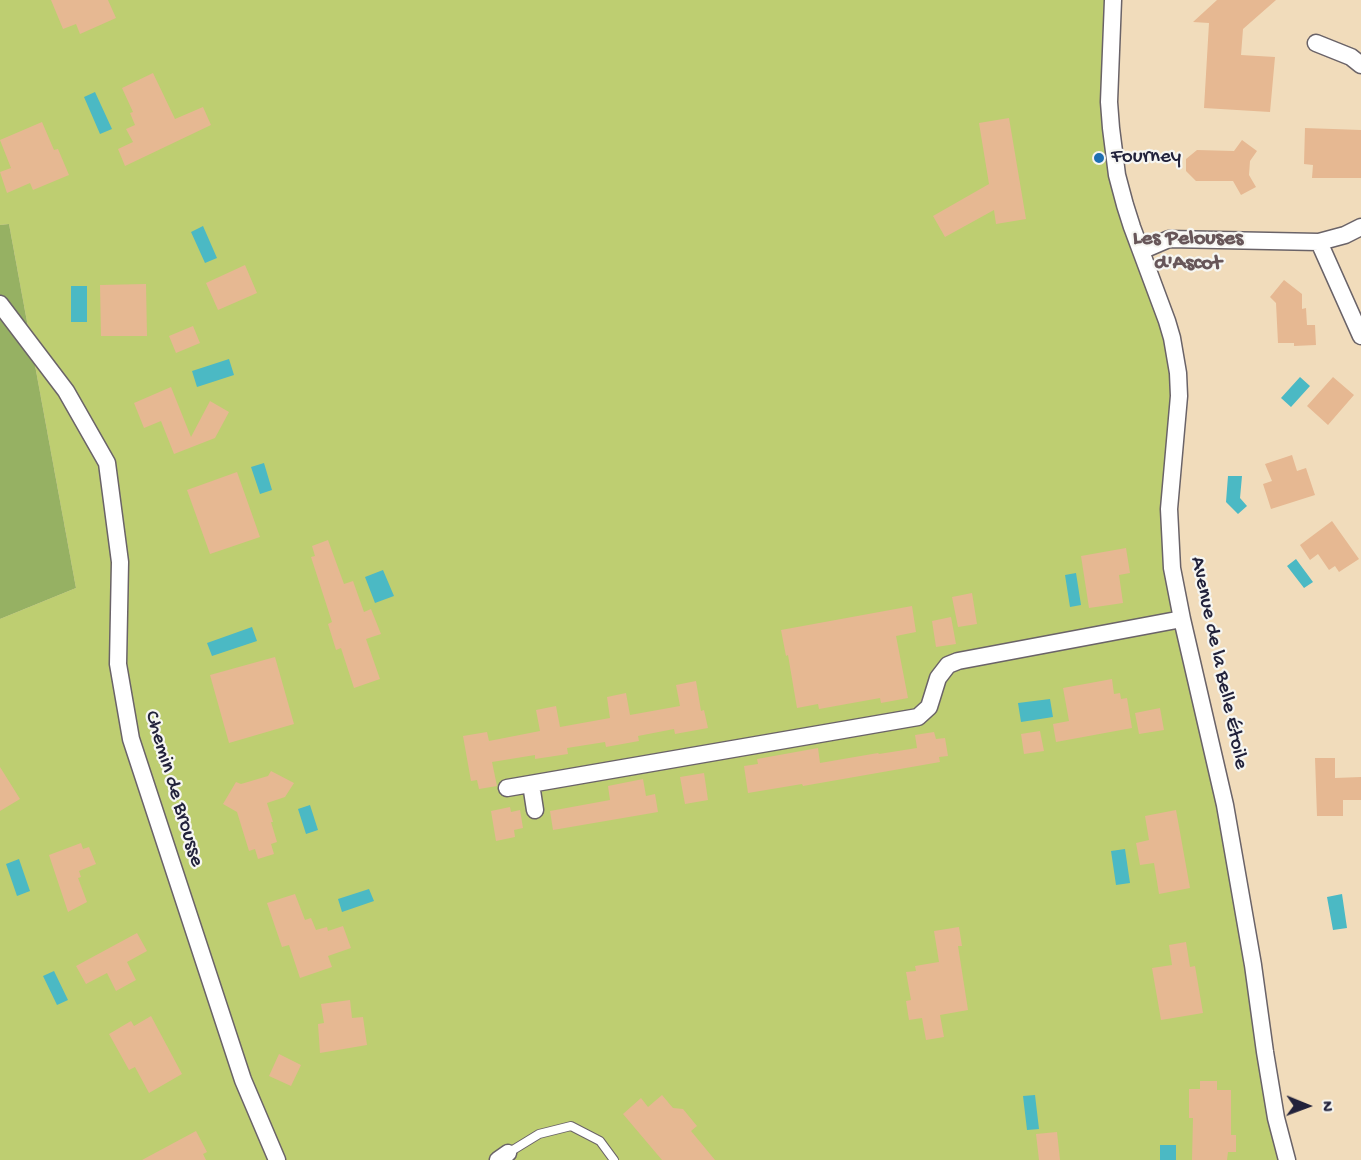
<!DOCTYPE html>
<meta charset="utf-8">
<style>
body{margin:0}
#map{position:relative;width:1361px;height:1160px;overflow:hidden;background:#f1dcbb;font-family:"Gochi Hand",sans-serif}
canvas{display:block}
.north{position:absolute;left:1277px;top:1076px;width:60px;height:60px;-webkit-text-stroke:4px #f6f6f2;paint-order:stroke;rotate:91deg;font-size:16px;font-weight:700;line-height:24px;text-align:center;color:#22223b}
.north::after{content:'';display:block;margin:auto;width:21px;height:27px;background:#22223b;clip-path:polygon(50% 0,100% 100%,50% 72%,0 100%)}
</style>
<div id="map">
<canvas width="1361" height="1160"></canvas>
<div class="north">N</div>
</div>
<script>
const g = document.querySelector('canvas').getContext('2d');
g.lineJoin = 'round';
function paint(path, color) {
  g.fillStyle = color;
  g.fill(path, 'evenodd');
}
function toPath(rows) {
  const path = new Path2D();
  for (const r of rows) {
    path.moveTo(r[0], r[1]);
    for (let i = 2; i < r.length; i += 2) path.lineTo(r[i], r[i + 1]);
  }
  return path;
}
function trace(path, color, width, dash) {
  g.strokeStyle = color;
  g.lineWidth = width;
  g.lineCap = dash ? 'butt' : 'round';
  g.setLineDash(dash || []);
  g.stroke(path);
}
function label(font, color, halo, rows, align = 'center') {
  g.font = font + ' "Gochi Hand",sans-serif';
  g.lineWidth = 4.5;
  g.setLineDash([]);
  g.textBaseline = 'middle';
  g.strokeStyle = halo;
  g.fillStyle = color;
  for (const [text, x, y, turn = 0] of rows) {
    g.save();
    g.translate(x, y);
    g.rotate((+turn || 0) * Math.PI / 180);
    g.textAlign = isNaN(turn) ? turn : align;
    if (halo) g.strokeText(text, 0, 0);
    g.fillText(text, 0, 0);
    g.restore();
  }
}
paint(toPath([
 [0,0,1113,0,1111,128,1172,338,1169,509,1287,1160,0,1160,0,619,76,588,9,224,0,225]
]), '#bece71');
paint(toPath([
 [9,224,76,588,0,619,0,225]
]), '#96b163');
paint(toPath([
 [95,92,112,129,100,134,84,97],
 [203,226,217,258,205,263,191,232],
 [71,286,87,286,87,322,71,322],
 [229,359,234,375,197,387,192,371],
 [1300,377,1310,386,1291,407,1281,398],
 [264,463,272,490,260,494,251,467],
 [1228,476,1242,476,1240,498,1247,506,1238,514,1226,502],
 [1296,559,1313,582,1304,588,1287,566],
 [383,570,394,596,375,603,365,577],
 [1076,573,1081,605,1070,607,1065,575],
 [252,627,257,641,212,656,207,643],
 [1050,699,1053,717,1021,722,1018,703],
 [310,805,318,830,306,834,298,809],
 [1125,849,1130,883,1116,885,1111,851],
 [19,859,30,891,17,896,6,864],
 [369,889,374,901,342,912,338,899],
 [1342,894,1347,928,1333,930,1327,897],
 [54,971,68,1000,57,1005,43,976],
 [1035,1095,1039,1129,1027,1130,1023,1096],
 [1160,1145,1176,1145,1176,1160,1160,1160]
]), '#4bb9c4');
paint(toPath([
 [51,0,108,0,116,18,80,34,76,24,63,29],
 [1217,0,1276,0,1243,29,1241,55,1275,57,1270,112,1204,108,1209,23,1193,22],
 [153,73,175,119,203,107,211,125,125,166,118,149,133,142,126,129,135,125,130,113,133,112,122,88],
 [1009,118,1026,219,996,224,994,210,945,237,933,216,989,184,979,123],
 [42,122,54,150,58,149,69,175,33,190,30,183,7,193,0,172,11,168,0,140],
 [1305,128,1361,130,1361,178,1312,178,1313,165,1304,164],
 [1242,140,1257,151,1250,161,1249,175,1256,187,1241,195,1233,181,1196,181,1186,171,1186,159,1197,150,1234,151],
 [245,265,257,293,218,310,206,283],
 [1284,280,1302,294,1302,309,1306,308,1307,325,1315,325,1316,345,1294,346,1294,343,1278,343,1276,303,1270,297],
 [146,284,147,336,101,336,100,285],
 [193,326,200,343,176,353,169,336],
 [1333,377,1354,395,1328,425,1307,406],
 [171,387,191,437,210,401,229,412,215,438,174,454,161,421,144,428,134,403],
 [1292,455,1297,471,1306,468,1315,495,1271,509,1263,484,1272,481,1265,464],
 [237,472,260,537,210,554,187,490],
 [1332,521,1359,559,1339,572,1335,566,1329,570,1318,554,1310,560,1300,545],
 [328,540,344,584,353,581,364,612,371,609,381,634,366,639,380,679,354,688,341,648,336,650,328,624,332,622,311,557,315,556,312,546],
 [1126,548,1130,573,1119,575,1123,603,1089,608,1081,556],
 [972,593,977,624,958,627,952,597],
 [912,606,916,632,896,636,908,698,881,703,880,698,819,709,818,704,797,708,788,655,786,656,781,630],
 [951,617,956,644,936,647,932,621],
 [275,657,294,724,229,743,210,675],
 [1112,679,1114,694,1120,693,1121,699,1127,698,1132,728,1056,742,1053,724,1069,721,1063,688],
 [696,681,701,711,704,710,708,728,675,734,674,729,638,736,639,741,606,747,605,742,567,748,568,754,535,759,535,755,492,762,497,786,479,789,477,780,471,781,463,736,487,732,489,741,540,731,536,710,556,706,560,727,610,718,607,697,626,693,630,715,680,706,676,685],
 [1160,708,1164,730,1139,734,1135,713],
 [1040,731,1044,751,1024,754,1021,734],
 [934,732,936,739,945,738,948,756,939,757,940,762,803,786,802,784,748,793,744,766,758,764,757,759,818,748,820,763,878,753,879,754,917,748,915,735],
 [1315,758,1335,758,1335,778,1361,777,1361,800,1343,800,1343,816,1317,816],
 [0,767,20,799,0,811],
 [271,771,294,783,285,797,267,803,273,822,271,822,277,842,271,844,274,854,258,859,255,849,249,851,237,812,223,804,236,782,241,784,268,776],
 [704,773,708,800,685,804,680,777],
 [643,779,646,796,655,794,658,812,553,830,550,811,610,800,608,786],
 [510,807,511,812,520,810,523,828,514,830,515,837,496,841,491,811],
 [1176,810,1190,888,1159,894,1154,863,1140,865,1136,843,1149,840,1145,816],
 [81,843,83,849,89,847,96,864,79,871,81,877,78,878,87,902,68,912,49,855],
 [295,894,305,920,311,918,316,930,327,927,328,931,343,926,351,948,328,956,332,967,300,978,289,945,282,947,267,903],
 [959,927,962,946,958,946,968,1010,940,1015,944,1037,926,1040,922,1018,909,1020,906,1001,911,1000,906,972,916,971,915,966,939,962,934,931],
 [137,933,147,951,127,962,136,980,116,991,107,973,86,984,76,966],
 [1186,942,1190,967,1195,966,1203,1013,1161,1020,1152,968,1172,965,1169,945],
 [350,1000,352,1018,363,1017,367,1045,320,1053,318,1024,324,1023,321,1004],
 [151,1016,182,1074,149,1093,135,1067,129,1070,109,1034,131,1021,134,1026],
 [279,1054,301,1065,291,1086,269,1076],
 [1200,1081,1217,1081,1217,1090,1231,1090,1231,1135,1236,1135,1236,1152,1228,1152,1227,1160,1192,1160,1193,1118,1189,1118,1189,1089,1200,1089],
 [662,1095,673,1108,683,1109,697,1126,691,1131,715,1160,662,1160,623,1114,641,1098,648,1107],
 [196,1131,207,1152,203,1154,206,1160,142,1160],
 [1057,1132,1060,1160,1039,1160,1036,1134]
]), '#e6b892');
const lane = toPath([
 [508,1153,539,1134,571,1126,600,1141,614,1160]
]);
const street = toPath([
 [1113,0,1109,102,1111,128,1117,175,1125,205,1132,227,1167,321,1172,338,1178,373,1179,396,1169,509,1172,568,1182,619,1225,805,1253,965,1265,1052,1276,1118,1287,1160],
 [1316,43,1351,57,1361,65],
 [1319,242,1361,336],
 [1141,251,1169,239,1319,242,1345,235,1361,227],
 [0,304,66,391,107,463,120,562,118,664,131,739,243,1080,277,1160],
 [531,784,535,810],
 [507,788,918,717,929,707,938,678,948,665,958,661,1182,619],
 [498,1160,508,1153]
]);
trace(lane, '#6a6368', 10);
trace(street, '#6a6368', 19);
trace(lane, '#fff', 8);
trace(street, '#fff', 16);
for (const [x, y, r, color] of [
 [1099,158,6,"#1f6fb2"]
]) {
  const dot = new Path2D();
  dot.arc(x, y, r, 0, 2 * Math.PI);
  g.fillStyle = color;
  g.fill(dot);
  trace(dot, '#f6f6f2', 2);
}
label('21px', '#22223b', '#f6f6f2', [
 ["Fourney",1111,158]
], 'left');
label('21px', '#22223b', '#f6f6f2', [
 ["Avenue de la Belle Étoile",1218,663,78],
 ["Chemin de Brousse",173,789,73]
]);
label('bold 22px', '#675659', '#f6f6f2', [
 ["Les Pelouses",1188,240],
 ["d'Ascot",1188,265]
]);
</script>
